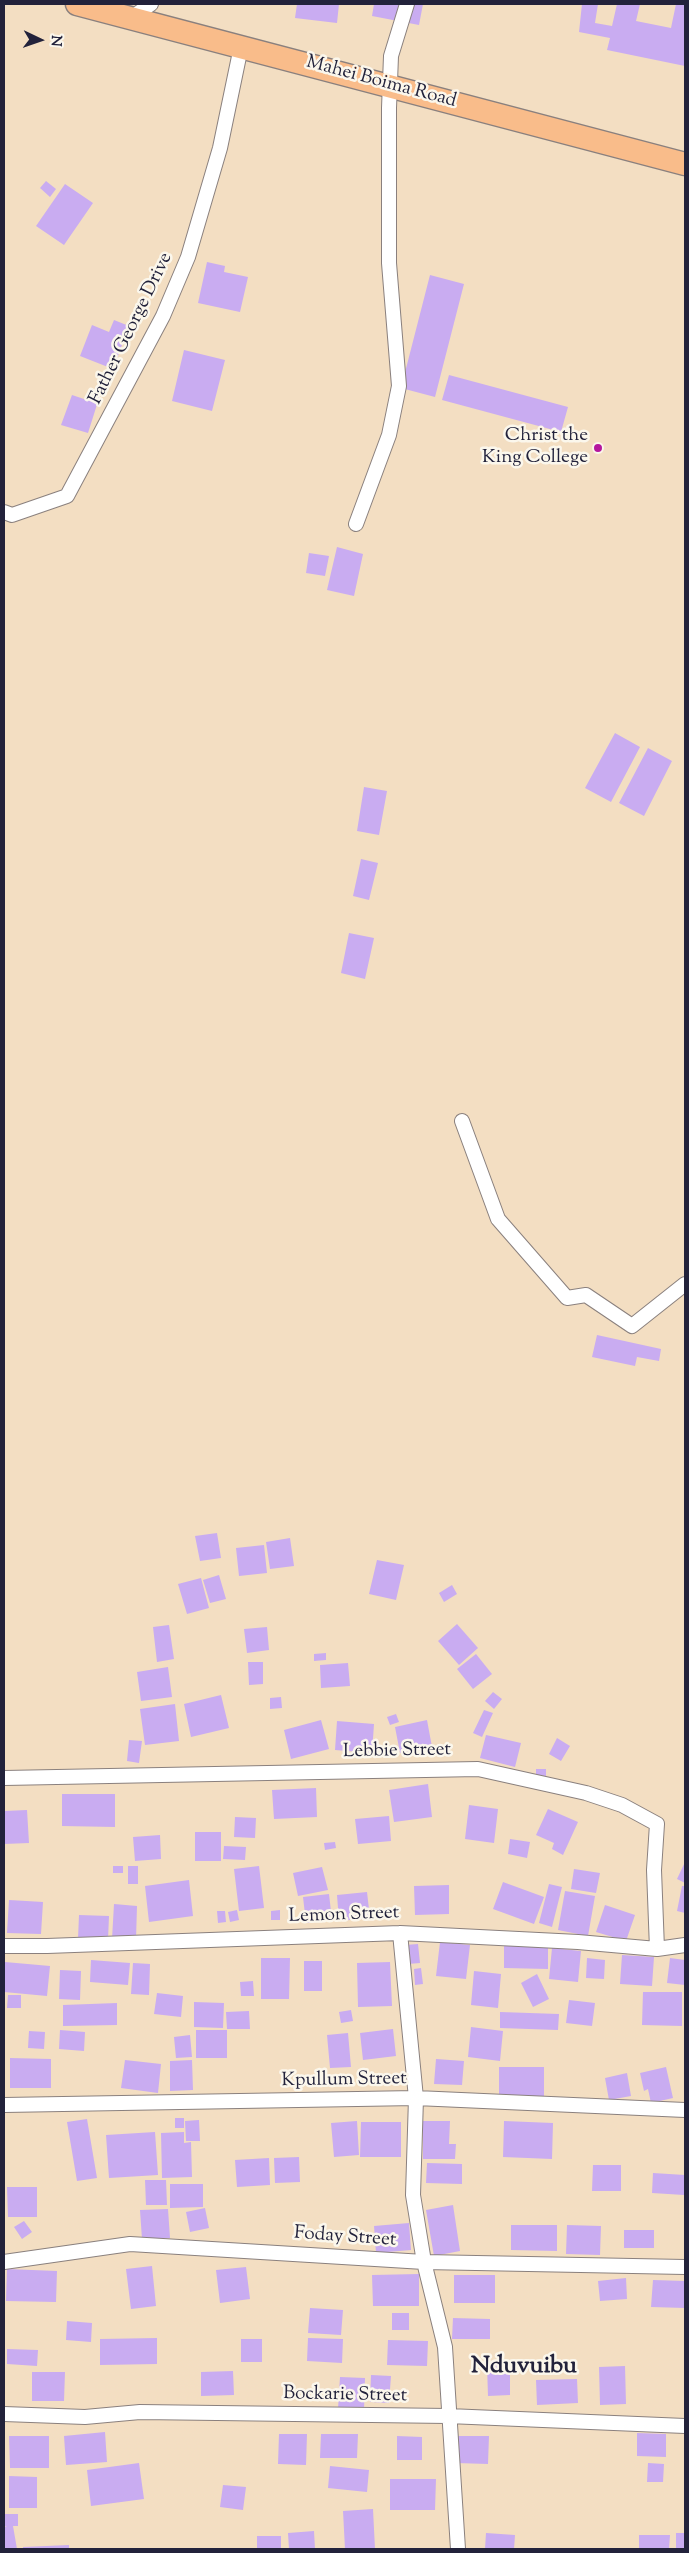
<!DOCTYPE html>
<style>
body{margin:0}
#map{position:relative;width:689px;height:2553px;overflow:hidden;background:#f3dec2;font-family:"Sorts Mill Goudy",serif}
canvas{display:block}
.frame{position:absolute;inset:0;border:5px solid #22223b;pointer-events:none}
.north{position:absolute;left:15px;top:15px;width:50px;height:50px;-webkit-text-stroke:4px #fbf7ec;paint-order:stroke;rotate:93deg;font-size:14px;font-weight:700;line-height:20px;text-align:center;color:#22223b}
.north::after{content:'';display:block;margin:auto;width:18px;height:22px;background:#22223b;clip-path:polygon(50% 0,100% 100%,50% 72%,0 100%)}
</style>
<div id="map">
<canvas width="689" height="2553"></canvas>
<div class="frame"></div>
<div class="north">N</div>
</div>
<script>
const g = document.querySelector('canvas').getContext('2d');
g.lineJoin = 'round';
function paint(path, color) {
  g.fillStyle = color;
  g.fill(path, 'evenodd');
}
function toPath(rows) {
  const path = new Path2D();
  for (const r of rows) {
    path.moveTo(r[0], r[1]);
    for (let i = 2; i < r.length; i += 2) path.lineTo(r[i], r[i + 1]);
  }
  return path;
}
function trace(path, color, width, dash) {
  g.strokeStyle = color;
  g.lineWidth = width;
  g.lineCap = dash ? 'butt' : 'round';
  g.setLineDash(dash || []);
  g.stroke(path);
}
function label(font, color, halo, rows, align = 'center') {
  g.font = font + ' "Sorts Mill Goudy",serif';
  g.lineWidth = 5;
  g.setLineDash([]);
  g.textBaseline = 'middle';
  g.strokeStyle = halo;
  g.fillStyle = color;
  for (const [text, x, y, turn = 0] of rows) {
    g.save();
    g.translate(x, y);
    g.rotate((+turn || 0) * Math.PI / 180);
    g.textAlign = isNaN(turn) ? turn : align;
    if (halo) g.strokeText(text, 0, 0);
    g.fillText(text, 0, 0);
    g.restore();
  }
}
paint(toPath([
 [297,4,339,4,337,23,295,18],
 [374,4,423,4,419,25,372,16],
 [582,4,598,4,595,23,612,26,617,4,640,4,636,21,671,28,676,4,685,4,685,66,607,50,610,38,579,32],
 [46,181,56,189,50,197,40,188],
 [65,184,93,203,64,245,36,226],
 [207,262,225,266,224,272,248,277,240,312,198,303],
 [430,275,464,284,435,397,401,388],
 [114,320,129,326,113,369,80,356,92,325,109,332],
 [184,350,225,360,212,411,172,401],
 [449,375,568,407,561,432,442,400],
 [90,391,100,395,88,433,61,425,72,395,87,400],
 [337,547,363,554,354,596,327,590],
 [309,553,329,556,325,576,306,573],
 [615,733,640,747,611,802,585,788],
 [648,748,672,761,644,816,619,803],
 [364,787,387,791,379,835,357,831],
 [361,859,378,863,369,900,353,896],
 [349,933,374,938,365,979,341,973],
 [597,1335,661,1349,659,1361,637,1357,635,1366,592,1357],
 [217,1533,221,1558,200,1561,195,1536],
 [290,1538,294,1566,270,1569,266,1542],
 [264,1545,267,1573,239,1576,236,1548],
 [377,1560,404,1565,396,1600,369,1594],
 [219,1575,226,1599,210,1603,203,1580],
 [201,1578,209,1608,187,1614,178,1584],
 [452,1585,457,1594,444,1602,439,1593],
 [457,1624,478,1648,459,1665,438,1641],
 [169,1625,174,1659,157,1662,153,1627],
 [267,1627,269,1650,247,1653,244,1629],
 [326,1653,326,1660,314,1661,314,1654],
 [476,1654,492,1674,473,1689,457,1669],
 [248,1662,263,1662,263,1684,249,1685],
 [348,1663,350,1686,321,1688,320,1665],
 [168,1667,172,1697,141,1701,137,1672],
 [493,1692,502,1699,494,1709,485,1701],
 [221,1695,229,1728,191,1737,184,1704],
 [281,1697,282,1708,270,1709,270,1698],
 [175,1704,179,1741,145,1745,140,1709],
 [484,1710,493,1713,482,1737,473,1733],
 [396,1714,399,1722,390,1725,387,1717],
 [321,1720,329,1749,291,1759,284,1730],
 [427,1720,432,1747,400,1753,395,1727],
 [337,1721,374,1724,372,1753,335,1750],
 [486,1735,521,1743,515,1767,480,1758],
 [557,1738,570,1746,561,1761,549,1754],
 [129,1740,142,1741,139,1763,127,1761],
 [536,1769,546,1769,546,1776,536,1775],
 [428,1784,432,1817,394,1822,389,1790],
 [316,1788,317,1817,274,1819,272,1790],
 [62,1794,115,1794,115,1827,62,1826],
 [469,1805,498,1809,494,1843,465,1839],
 [548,1809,578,1822,563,1855,552,1849,554,1843,536,1835],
 [27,1810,29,1843,4,1844,4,1811],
 [389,1816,391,1841,358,1844,355,1819],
 [235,1817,256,1818,255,1838,234,1837],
 [195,1832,221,1832,221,1861,195,1861],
 [160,1835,161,1859,135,1861,133,1837],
 [510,1839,530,1842,527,1858,508,1854],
 [335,1842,336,1848,325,1850,324,1843],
 [224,1846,246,1847,245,1860,223,1859],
 [685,1862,685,1883,677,1879],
 [113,1866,123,1866,123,1873,113,1873],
 [128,1866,138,1866,138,1884,128,1884],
 [259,1866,264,1908,239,1911,234,1869],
 [322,1867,328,1890,298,1896,293,1873],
 [574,1869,600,1873,596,1893,571,1889],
 [189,1880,193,1916,149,1922,145,1886],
 [503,1882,544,1897,534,1924,493,1909],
 [549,1884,562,1887,552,1927,539,1923],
 [449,1885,449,1914,415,1915,414,1886],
 [682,1886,685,1886,685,1913,677,1911],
 [565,1891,595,1896,588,1936,558,1930],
 [367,1892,370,1918,339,1921,337,1895],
 [329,1894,332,1920,306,1923,303,1897],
 [9,1900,43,1902,41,1934,7,1933],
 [114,1904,137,1906,136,1940,112,1939],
 [605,1905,635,1915,626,1941,596,1932],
 [237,1910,239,1920,230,1922,228,1912],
 [280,1910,280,1920,271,1920,271,1911],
 [217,1911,225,1911,226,1922,218,1923],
 [79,1915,109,1916,108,1940,78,1939],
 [440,1942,470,1945,466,1979,436,1976],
 [504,1942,548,1942,548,1969,504,1968],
 [418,1944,420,1963,408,1964,405,1945],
 [552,1948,581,1951,578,1982,549,1979],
 [622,1955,654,1957,652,1986,620,1984],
 [261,1958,290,1958,289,1999,261,1999],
 [587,1958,605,1960,604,1979,586,1978],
 [670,1958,685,1960,685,1985,667,1983],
 [91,1960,130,1963,128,1985,90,1982],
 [304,1961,322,1961,322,1991,304,1991],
 [5,1962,50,1966,47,1996,4,1992],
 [390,1962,392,2006,358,2007,357,1963],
 [133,1963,150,1964,149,1995,131,1994],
 [421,1968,423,1984,415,1985,414,1969],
 [60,1970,81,1971,80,2000,59,1999],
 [474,1971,501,1974,498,2008,471,2005],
 [537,1974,549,1999,533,2007,521,1983],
 [253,1981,254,1996,241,1996,240,1982],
 [643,1992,682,1992,682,2026,642,2025],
 [157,1993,183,1996,181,2017,154,2014],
 [8,1995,21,1995,21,2008,7,2008],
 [569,2000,595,2003,592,2026,566,2023],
 [194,2002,224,2003,223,2028,194,2027],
 [117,2003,117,2025,63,2026,63,2005],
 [351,2010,353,2021,341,2023,339,2012],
 [249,2011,250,2029,227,2029,226,2012],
 [500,2012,559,2014,558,2030,500,2028],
 [471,2027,503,2031,500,2061,468,2057],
 [393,2029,396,2056,363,2060,360,2033],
 [60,2030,85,2032,84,2051,59,2049],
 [196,2030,227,2030,227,2058,196,2058],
 [29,2031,45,2032,44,2049,28,2048],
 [348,2033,351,2067,330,2068,327,2035],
 [190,2035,192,2057,176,2058,174,2037],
 [10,2058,51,2059,51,2088,10,2088],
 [436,2059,464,2061,462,2085,434,2084],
 [125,2060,161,2064,158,2093,121,2088],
 [192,2060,193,2090,170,2091,170,2061],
 [499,2067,544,2067,544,2096,499,2096],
 [666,2067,673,2098,651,2103,648,2089,644,2091,640,2073],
 [627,2073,631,2096,609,2100,605,2078],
 [175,2118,184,2118,184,2128,175,2128],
 [87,2119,97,2178,77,2181,67,2122],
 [199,2120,200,2141,186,2141,185,2121],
 [357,2121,359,2155,334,2157,331,2123],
 [423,2121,450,2121,449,2144,456,2144,455,2159,423,2159],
 [504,2121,553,2123,552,2159,503,2157],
 [361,2122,401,2122,401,2157,360,2157],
 [155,2132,158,2175,109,2178,106,2135],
 [184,2132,184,2143,191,2142,192,2177,162,2178,161,2133],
 [299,2157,300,2182,275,2183,274,2158],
 [269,2158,270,2185,237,2187,235,2160],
 [427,2163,462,2164,462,2184,426,2183],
 [593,2165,621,2165,621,2191,592,2191],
 [653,2173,685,2175,684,2195,652,2193],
 [145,2180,166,2180,167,2205,146,2205],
 [170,2184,203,2184,203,2207,170,2208],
 [7,2187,37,2187,37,2217,8,2217],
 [453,2205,460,2251,434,2256,426,2210],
 [205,2208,209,2228,190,2232,186,2212],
 [168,2209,170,2238,142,2239,140,2210],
 [24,2221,32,2232,22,2239,14,2227],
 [409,2223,411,2250,376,2253,374,2226],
 [511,2225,557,2225,557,2251,511,2250],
 [567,2225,601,2226,600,2255,566,2254],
 [624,2230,654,2230,654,2248,624,2248],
 [152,2266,156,2306,131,2309,126,2269],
 [246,2267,250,2299,220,2303,216,2270],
 [7,2269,57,2271,56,2302,6,2301],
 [419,2274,419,2306,373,2306,372,2275],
 [454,2275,495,2275,495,2303,454,2303],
 [626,2278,627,2299,600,2301,598,2281],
 [653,2280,685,2281,685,2308,651,2307],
 [310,2308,343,2310,341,2335,308,2333],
 [392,2313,409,2313,409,2330,392,2330],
 [453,2318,490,2319,490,2339,452,2339],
 [67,2321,92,2323,91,2342,66,2340],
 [157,2338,157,2364,100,2365,100,2339],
 [308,2338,343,2339,342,2363,307,2361],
 [241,2339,262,2339,262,2362,241,2362],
 [388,2340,428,2341,427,2366,387,2365],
 [7,2349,38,2350,37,2366,7,2364],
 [487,2365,510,2365,510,2395,488,2396],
 [625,2366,626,2404,600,2405,599,2367],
 [233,2371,234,2395,201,2396,201,2372],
 [32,2372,65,2372,64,2401,32,2401],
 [371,2375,391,2376,389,2403,370,2402],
 [340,2377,365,2378,364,2410,338,2409],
 [577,2379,578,2403,537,2405,536,2380],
 [105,2432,107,2462,66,2465,64,2436],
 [637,2433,666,2434,666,2457,637,2456],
 [279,2434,307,2434,306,2465,278,2464],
 [321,2434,358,2434,357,2458,320,2458],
 [9,2436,49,2436,49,2468,10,2468],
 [397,2436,422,2437,422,2460,397,2460],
 [457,2436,489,2436,488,2464,456,2463],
 [139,2463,144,2499,91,2506,87,2470],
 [648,2463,664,2464,663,2482,647,2482],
 [330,2466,369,2470,367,2492,328,2488],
 [9,2476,37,2477,37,2508,9,2508],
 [390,2479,436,2479,435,2510,390,2510],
 [223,2485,246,2487,243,2510,220,2507],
 [373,2509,375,2549,345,2549,343,2511],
 [4,2514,18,2514,18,2526,13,2526,17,2549,4,2549,4,2527,7,2526,4,2526],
 [314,2531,315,2549,289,2549,288,2533],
 [486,2533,515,2535,514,2549,485,2549],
 [676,2533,685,2533,685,2549,676,2549],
 [639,2535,670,2535,669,2549,639,2549],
 [257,2536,281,2536,281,2549,257,2549],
 [69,2545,69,2549,23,2549,23,2547]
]), '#c9acf1');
const minor = toPath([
 [131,18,151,4],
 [4,512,12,515,67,496,163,316,188,257,220,148,241,47],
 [356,524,389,435,399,386,389,263,389,108,391,56,407,4],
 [462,1121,498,1219,567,1298,586,1295,632,1326,685,1284],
 [4,1778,478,1769,586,1793,622,1805,657,1824,654,1870,657,1949],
 [400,1933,416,2098,413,2195,424,2262,445,2347,458,2549],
 [4,1946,47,1946,400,1933,578,1942,657,1949,685,1945],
 [4,2105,416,2098,685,2110],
 [4,2262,130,2244,424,2262,685,2267],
 [4,2414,85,2417,140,2412,448,2416,685,2426]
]);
const primary = toPath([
 [77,4,685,164]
]);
trace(minor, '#8a807e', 16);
trace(primary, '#8a807e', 25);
trace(minor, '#fff', 14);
trace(primary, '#f9bc8a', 22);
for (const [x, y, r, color] of [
 [598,448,5,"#b5179e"]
]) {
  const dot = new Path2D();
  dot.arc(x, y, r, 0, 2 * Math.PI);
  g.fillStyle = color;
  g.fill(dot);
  trace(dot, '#fbf7ec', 2);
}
label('19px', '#22223b', '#fbf7ec', [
 ["Mahei Boima Road",381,83,15],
 ["Father George Drive",132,329,-64],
 ["Lebbie Street",397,1752,-1],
 ["Lemon Street",344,1916,-2],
 ["Kpullum Street",344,2081,-1],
 ["Foday Street",345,2238,4],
 ["Bockarie Street",345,2396,1]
]);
label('19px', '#22223b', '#fbf7ec', [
 ["Christ the",588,437],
 ["King College",588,459]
], 'right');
label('bold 24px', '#22223b', '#fbf7ec', [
 ["Nduvuibu",524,2368]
]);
</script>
